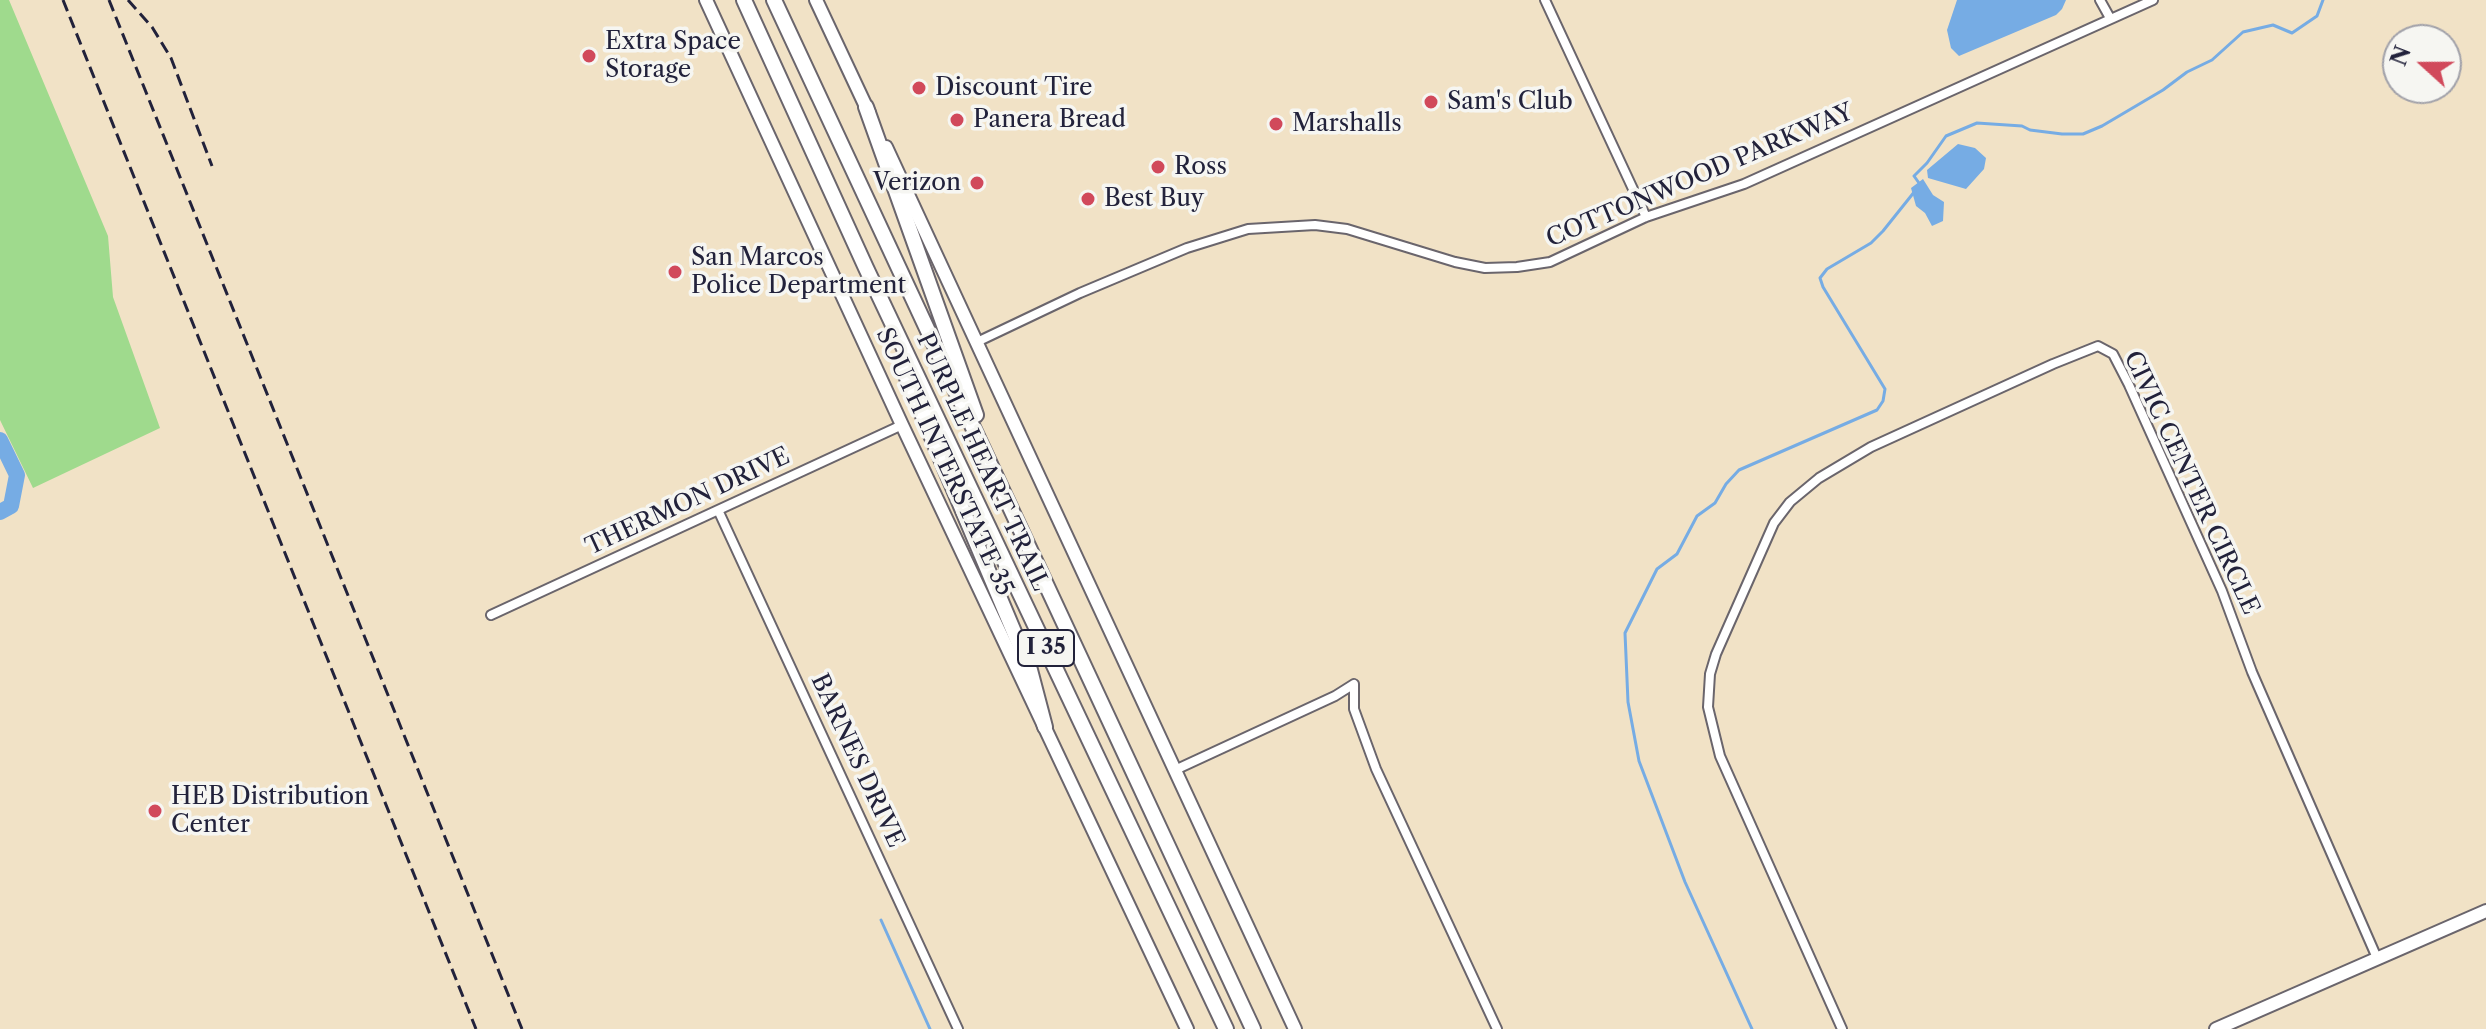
<!DOCTYPE html>
<style>
body{margin:0}
#map{position:relative;width:2486px;height:1029px;overflow:hidden;background:#f1e2c6;font-family:"Libre Caslon Text",serif}
canvas{display:block}
.north{position:absolute;left:2382px;top:24px;width:80px;height:80px;box-sizing:border-box;background:#f6f6f2;border:2px solid #a1a1a9;border-radius:50%;rotate:291deg;font-size:22px;font-weight:700;line-height:32px;text-align:center;color:#22223b}
.north::after{content:'';display:block;margin:auto;width:28px;height:36px;background:#d1495b;clip-path:polygon(50% 0,100% 100%,50% 72%,0 100%)}
</style>
<div id="map">
<canvas width="2486" height="1029"></canvas>
<div class="north">N</div>
</div>
<script>
const g = document.querySelector('canvas').getContext('2d');
g.lineJoin = 'round';
function paint(path, color) {
  g.fillStyle = color;
  g.fill(path, 'evenodd');
}
function toPath(rows) {
  const path = new Path2D();
  for (const r of rows) {
    path.moveTo(r[0], r[1]);
    for (let i = 2; i < r.length; i += 2) path.lineTo(r[i], r[i + 1]);
  }
  return path;
}
function trace(path, color, width, dash) {
  g.strokeStyle = color;
  g.lineWidth = width;
  g.lineCap = dash ? 'butt' : 'round';
  g.setLineDash(dash || []);
  g.stroke(path);
}
function label(font, color, halo, rows, align = 'center') {
  g.font = font + ' "Libre Caslon Text",serif';
  g.lineWidth = 7;
  g.setLineDash([]);
  g.textBaseline = 'middle';
  g.strokeStyle = halo;
  g.fillStyle = color;
  for (const [text, x, y, turn = 0] of rows) {
    g.save();
    g.translate(x, y);
    g.rotate((+turn || 0) * Math.PI / 180);
    g.textAlign = isNaN(turn) ? turn : align;
    if (halo) g.strokeText(text, 0, 0);
    g.fillText(text, 0, 0);
    g.restore();
  }
}
paint(toPath([
 [0,0,9,0,108,236,113,297,160,428,33,488,0,420]
]), '#9fda8d');
paint(toPath([
 [1957,0,2066,0,2062,9,2056,15,1959,56,1951,48,1947,30],
 [1958,144,1975,148,1986,158,1984,169,1966,189,1928,178,1927,170],
 [1923,179,1933,195,1944,202,1943,221,1932,226,1925,213,1916,206,1911,188]
]), '#76ace4');
trace(toPath([
 [1919,183,1914,176,1927,163,1946,136,1977,123,2022,126,2030,130,2062,134,2083,134,2102,126,2163,90,2187,72,2212,60,2243,32,2273,25,2292,33,2317,16,2323,0],
 [881,920,930,1029],
 [1752,1029,1685,882,1639,761,1628,702,1625,633,1657,569,1677,554,1697,516,1715,503,1726,484,1739,470,1877,410,1883,401,1885,389,1823,287,1820,278,1827,269,1871,243,1883,231,1915,191]
]), '#76ace4', 3);
trace(toPath([
 [0,440,17,475,11,506,0,512]
]), '#76ace4', 16);
const street = toPath([
 [1545,0,1646,217],
 [2100,0,2110,18],
 [977,342,1080,293,1187,248,1248,229,1315,225,1347,229,1455,262,1485,268,1517,267,1550,262,1646,217,1744,184,2153,0],
 [718,510,958,1029],
 [491,615,902,425],
 [1175,770,1335,696,1354,684,1354,709,1376,769,1497,1029],
 [1842,1029,1720,756,1708,707,1710,674,1716,654,1774,523,1790,502,1819,478,1871,447,2053,364,2098,346,2113,354,2129,385,2222,591,2252,672,2377,958]
]);
const secondary = toPath([
 [706,0,902,425,1187,1029],
 [816,0,869,113],
 [886,147,1295,1029],
 [2216,1029,2486,911]
]);
const highway = toPath([
 [744,0,866,268,1226,1029],
 [774,0,1253,1029],
 [866,107,976,415],
 [902,366,1030,670,1045,727]
]);
trace(street, '#6a656c', 12);
trace(secondary, '#6a656c', 16);
trace(highway, '#6a656c', 18);
trace(street, '#fff', 8);
trace(secondary, '#fff', 12);
trace(highway, '#fff', 14);
trace(toPath([
 [63,0,476,1029],
 [109,0,522,1029],
 [128,0,152,27,171,58,212,166]
]), '#22223b', 3, [12, 6]);
for (const [x, y, r, color] of [
 [589,56,8,"#d1495b"],
 [919,88,8,"#d1495b"],
 [1431,102,8,"#d1495b"],
 [957,120,8,"#d1495b"],
 [1276,124,8,"#d1495b"],
 [1158,167,8,"#d1495b"],
 [977,183,8,"#d1495b"],
 [1088,199,8,"#d1495b"],
 [675,272,8,"#d1495b"],
 [155,811,8,"#d1495b"]
]) {
  const dot = new Path2D();
  dot.arc(x, y, r, 0, 2 * Math.PI);
  g.fillStyle = color;
  g.fill(dot);
  trace(dot, '#f6f6f2', 3);
}
for (const [x, y, w] of [
 [1046,648,56]
]) {
  const box = new Path2D();
  box.roundRect(x - w / 2, y - 18, w, 36, 6);
  g.fillStyle = '#f6f6f2';
  g.fill(box);
  trace(box, '#22223b', 2);
}
label('bold 22px', '#22223b', null, [
 ["I 35",1046,648]
]);
label('24px', '#22223b', '#f6f6f2', [
 ["Extra Space",605,42],
 ["Storage",605,70],
 ["Discount Tire",935,88],
 ["Sam's Club",1447,102],
 ["Panera Bread",973,120],
 ["Marshalls",1292,124],
 ["Ross",1174,167],
 ["Verizon",961,183,"right"],
 ["Best Buy",1104,199],
 ["San Marcos",691,258],
 ["Police Department",691,286],
 ["HEB Distribution",171,797],
 ["Center",171,825]
], 'left');
label('24px', '#22223b', '#f6f6f2', [
 ["COTTONWOOD PARKWAY",1700,176,-23],
 ["SOUTH INTERSTATE 35",944,462,65],
 ["PURPLE HEART TRAIL",982,462,65],
 ["CIVIC CENTER CIRCLE",2191,483,65],
 ["THERMON DRIVE",688,502,-25],
 ["BARNES DRIVE",857,761,65]
]);
</script>
